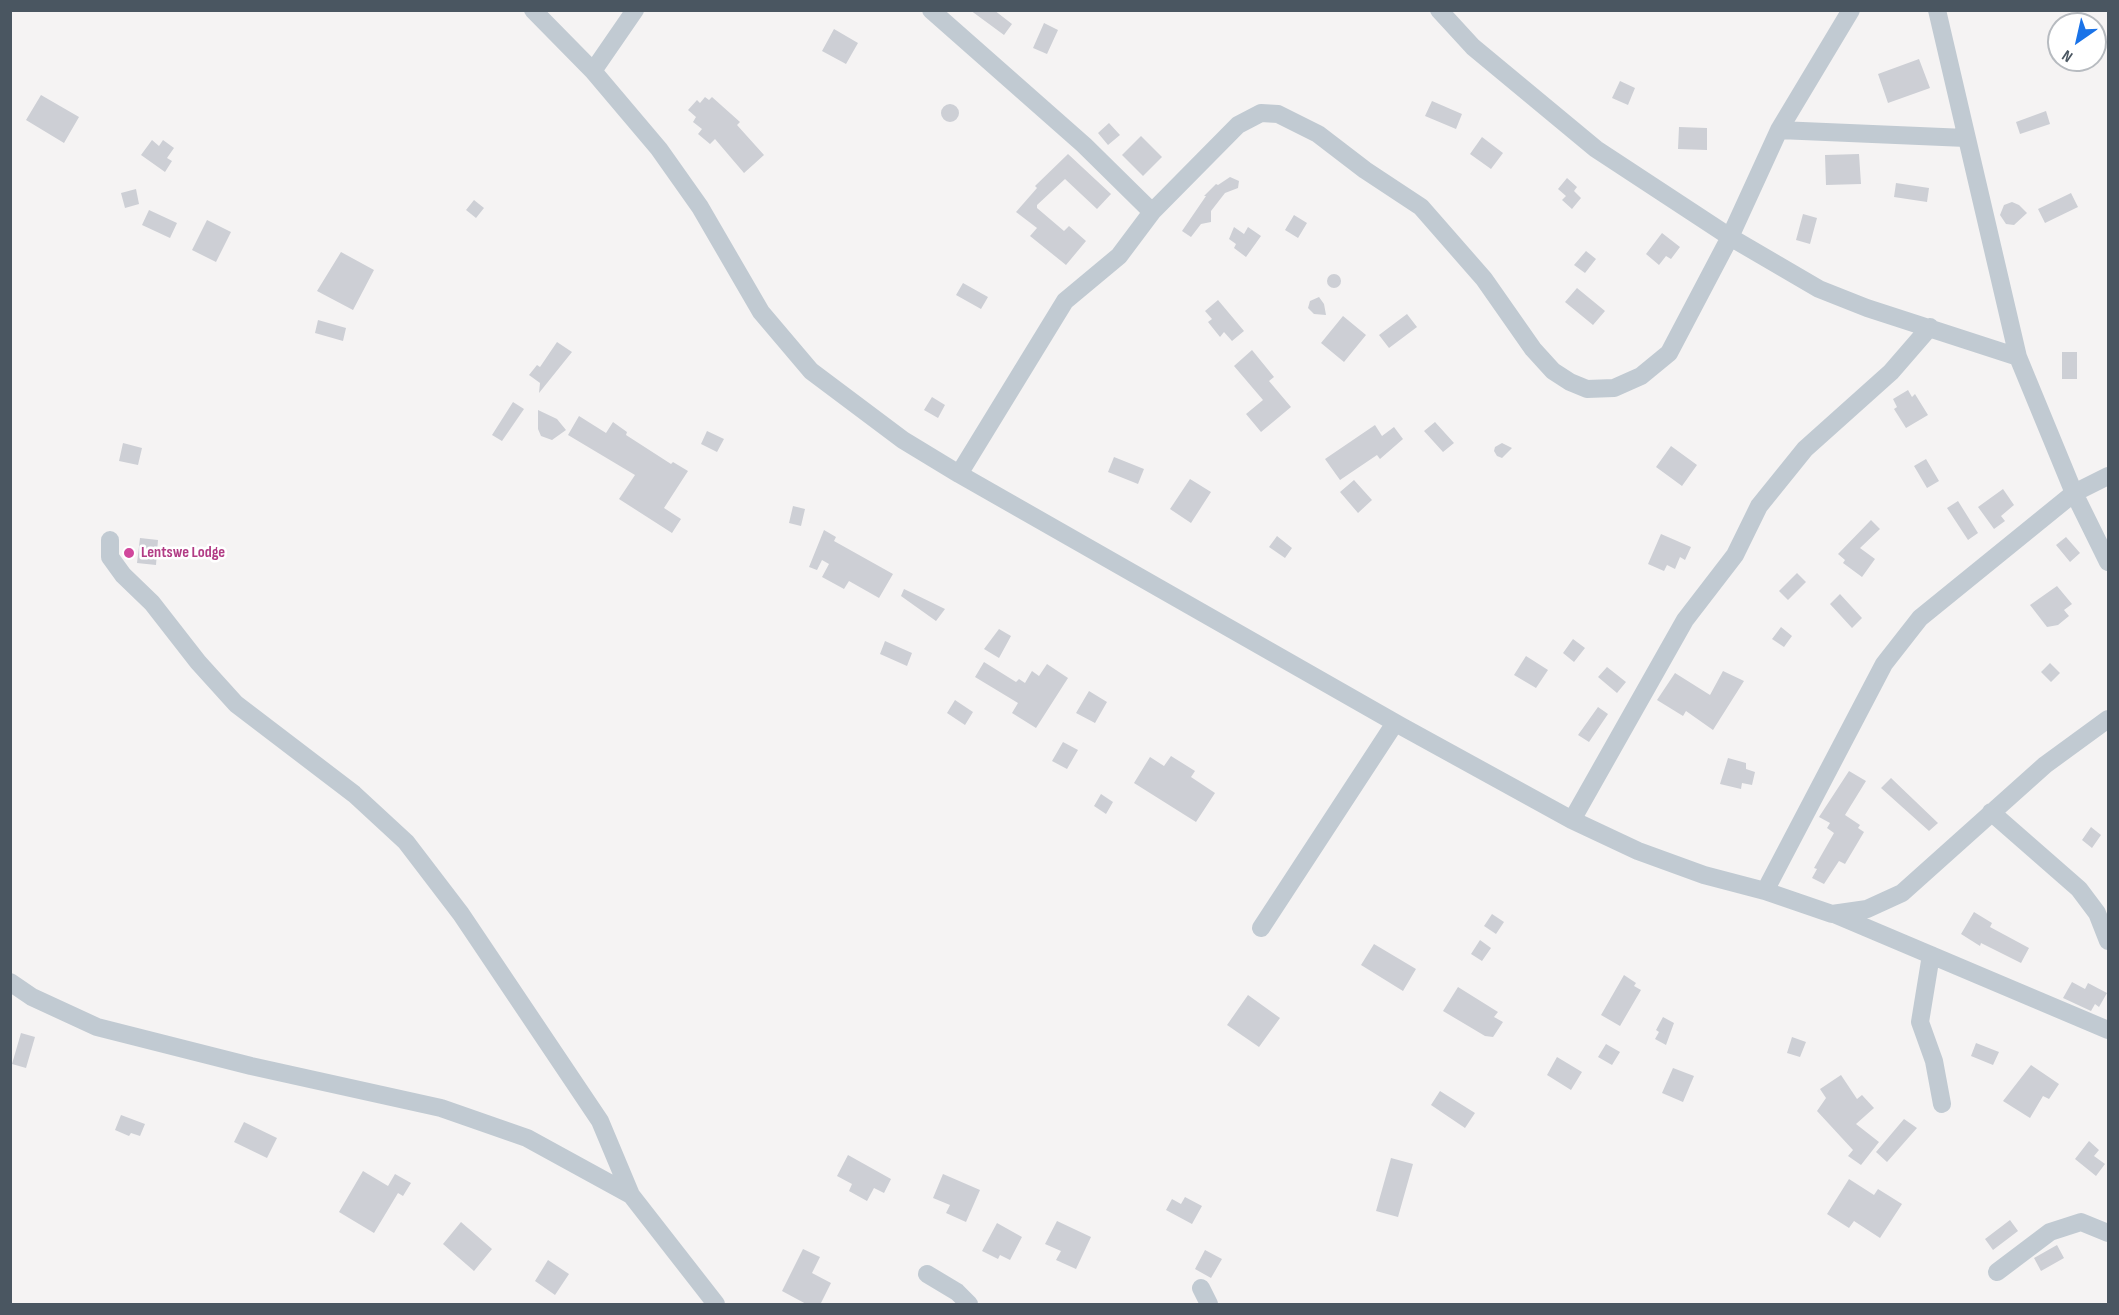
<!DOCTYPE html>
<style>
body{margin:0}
#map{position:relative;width:2119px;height:1315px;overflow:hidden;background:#f5f3f3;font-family:"Sofia Sans Condensed",sans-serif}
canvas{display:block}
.frame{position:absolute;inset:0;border:12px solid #4a5661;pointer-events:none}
.north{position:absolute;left:2047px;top:12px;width:60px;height:60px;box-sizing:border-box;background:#fff;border:2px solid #b7bbc0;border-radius:50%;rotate:214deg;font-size:16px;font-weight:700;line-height:24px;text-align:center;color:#4a5661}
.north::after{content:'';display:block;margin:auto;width:21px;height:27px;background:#1a73e8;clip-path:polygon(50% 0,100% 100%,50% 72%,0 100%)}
</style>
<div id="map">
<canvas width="2119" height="1315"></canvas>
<div class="frame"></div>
<div class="north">N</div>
</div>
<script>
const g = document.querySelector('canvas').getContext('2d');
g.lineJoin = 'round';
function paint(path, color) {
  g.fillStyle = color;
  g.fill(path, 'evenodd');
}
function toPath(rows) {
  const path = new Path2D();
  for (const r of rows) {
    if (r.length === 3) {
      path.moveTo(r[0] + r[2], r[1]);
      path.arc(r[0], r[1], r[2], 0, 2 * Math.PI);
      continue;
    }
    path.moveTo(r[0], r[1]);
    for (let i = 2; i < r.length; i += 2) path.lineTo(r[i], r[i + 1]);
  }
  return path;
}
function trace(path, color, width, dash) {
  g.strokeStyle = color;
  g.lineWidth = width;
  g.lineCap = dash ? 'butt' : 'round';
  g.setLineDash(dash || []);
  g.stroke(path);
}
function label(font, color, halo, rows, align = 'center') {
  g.font = font + ' "Sofia Sans Condensed",sans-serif';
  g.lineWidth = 5;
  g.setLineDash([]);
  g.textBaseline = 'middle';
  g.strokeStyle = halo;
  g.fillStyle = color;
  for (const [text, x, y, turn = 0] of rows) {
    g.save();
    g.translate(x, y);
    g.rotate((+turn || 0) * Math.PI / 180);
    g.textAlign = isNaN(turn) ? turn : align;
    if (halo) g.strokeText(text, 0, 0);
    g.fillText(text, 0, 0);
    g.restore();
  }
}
paint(toPath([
 [970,10,994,10,1012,24,1004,35],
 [1044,23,1058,30,1047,54,1033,48],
 [834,29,858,43,846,64,822,51],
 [1919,59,1930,88,1888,103,1878,74],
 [1620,81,1635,88,1628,105,1612,98],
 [41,95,79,117,64,143,26,120],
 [705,97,709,100,712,97,740,122,737,125,764,155,744,173,715,139,710,144,698,134,702,129,693,122,696,117,688,110,697,100,700,103],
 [1432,101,1462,114,1456,129,1425,116],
 [950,113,9],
 [2046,111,2050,124,2020,134,2016,122],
 [1109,123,1120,135,1108,145,1098,133],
 [1679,127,1707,128,1707,150,1678,149],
 [1141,136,1162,157,1143,176,1122,155],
 [1482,137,1503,153,1491,169,1470,154],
 [152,140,159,146,163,140,174,148,167,158,172,161,165,172,141,155],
 [1068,154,1111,194,1097,209,1065,179,1037,205,1037,208,1064,231,1069,226,1086,241,1066,265,1030,236,1037,228,1016,212,1037,188,1035,186],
 [1859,154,1861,184,1826,185,1825,155],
 [1230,177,1239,181,1238,188,1225,193,1211,211,1211,222,1201,224,1191,237,1182,231,1206,196,1204,196,1216,184,1218,185],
 [1567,178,1577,187,1574,191,1581,198,1572,209,1562,200,1566,196,1558,189],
 [1896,183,1929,188,1927,202,1894,197],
 [136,189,139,204,125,208,121,193],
 [2071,193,2078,207,2045,223,2038,209],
 [474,200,484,208,476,218,466,210],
 [2012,202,2019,205,2027,213,2014,225,2006,224,2000,215,2004,205],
 [149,210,177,223,170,238,142,225],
 [1803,214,1817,218,1810,244,1796,240],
 [1294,215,1307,223,1298,238,1285,230],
 [207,220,231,232,216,262,192,250],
 [1234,227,1244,234,1248,227,1261,236,1246,257,1234,248,1236,244,1229,239],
 [1662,233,1680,247,1671,259,1666,256,1659,265,1646,254],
 [1586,251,1596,259,1585,273,1574,265],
 [341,252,374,270,353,310,317,291],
 [1334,281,7],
 [963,283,988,297,981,309,956,295],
 [1577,288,1605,311,1593,325,1565,302],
 [1319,297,1324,304,1326,315,1314,314,1308,308,1310,301],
 [1218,300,1244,331,1232,341,1224,332,1220,337,1208,322,1212,319,1205,311],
 [1407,314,1417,327,1389,348,1379,335],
 [1343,316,1366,335,1344,362,1321,343],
 [318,320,346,328,343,341,315,333],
 [557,342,572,352,539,393,540,383,529,375,537,365,540,367],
 [1252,350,1274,377,1269,381,1291,407,1261,432,1246,414,1263,400,1234,366],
 [2062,352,2077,352,2077,379,2062,379],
 [1908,390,1912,397,1915,394,1928,415,1906,428,1894,409,1897,407,1893,399],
 [932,397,945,405,938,418,924,410],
 [513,402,524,409,502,441,492,435],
 [538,410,557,419,566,430,552,440,541,436,538,429],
 [579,416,606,433,613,422,627,432,626,435,671,464,673,462,688,471,664,508,681,519,672,533,619,499,635,475,568,435],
 [1435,422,1454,443,1443,452,1424,431],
 [1375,425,1382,436,1394,427,1403,439,1380,459,1377,455,1340,480,1325,459],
 [707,431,724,439,717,452,701,444],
 [123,443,142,448,138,465,119,461],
 [1502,443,1512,448,1502,458,1497,456,1494,451,1495,447],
 [1671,446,1697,465,1682,486,1656,467],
 [1114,457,1144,469,1138,484,1108,472],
 [1926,459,1939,481,1927,488,1914,466],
 [1190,479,1211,492,1191,523,1170,509],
 [1354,480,1372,500,1358,513,1340,492],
 [2003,489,2014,505,2001,516,2005,521,1994,529,1978,507],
 [1958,501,1978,533,1968,540,1947,508],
 [793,506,805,509,801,526,789,523],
 [1871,520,1880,529,1860,548,1875,559,1862,577,1843,563,1845,560,1838,554],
 [824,530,836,537,834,541,893,574,879,598,849,581,844,589,822,577,829,564,822,560,817,570,809,567],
 [1661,534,1691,547,1685,560,1680,557,1675,569,1667,565,1664,571,1648,564],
 [1277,536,1292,548,1285,558,1269,547],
 [2066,537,2080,553,2070,562,2056,545],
 [140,538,158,540,156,565,137,563],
 [1797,573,1806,582,1788,600,1779,591],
 [2057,586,2072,604,2064,610,2069,616,2058,625,2047,627,2030,605],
 [904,589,945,609,936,621,901,596],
 [1840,594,1862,618,1852,628,1830,604],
 [1781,627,1792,636,1784,647,1772,639],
 [999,629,1011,636,999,658,984,649],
 [1573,639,1585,648,1574,662,1563,653],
 [885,641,912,653,907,666,880,654],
 [1526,656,1548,670,1536,688,1514,675],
 [984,662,1016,682,1019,679,1025,683,1032,671,1039,676,1047,664,1068,678,1036,728,1012,713,1018,703,975,677],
 [2050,663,2060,673,2051,682,2041,672],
 [1607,667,1626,682,1617,693,1598,677],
 [1723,671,1744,681,1713,730,1686,711,1683,716,1657,700,1675,673,1710,695],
 [1089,691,1107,702,1095,723,1076,713],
 [955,700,973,712,965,725,947,713],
 [1598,707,1608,714,1589,742,1578,735],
 [1063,742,1078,750,1067,769,1052,761],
 [1171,756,1195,771,1191,777,1215,793,1196,822,1134,783,1150,757,1164,766],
 [1728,758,1746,763,1746,769,1755,772,1752,785,1742,783,1741,789,1720,784],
 [1849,771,1866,781,1845,815,1860,825,1858,828,1864,832,1845,864,1839,861,1824,884,1812,878,1817,869,1814,868,1834,833,1827,828,1830,823,1819,817],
 [1891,778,1938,823,1929,831,1881,788],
 [1101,794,1113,802,1106,814,1094,806],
 [2091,827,2101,835,2092,848,2082,840],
 [1974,912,1992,923,1990,927,2029,948,2021,963,1981,943,1980,946,1961,934],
 [1492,914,1504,922,1496,934,1484,926],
 [1480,940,1491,948,1482,961,1471,954],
 [1374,944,1416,969,1403,991,1361,965],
 [1624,975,1636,983,1634,986,1641,990,1620,1026,1601,1015],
 [2072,982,2085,989,2088,983,2107,993,2099,1007,2095,1004,2091,1011,2063,998],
 [1458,987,1498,1012,1494,1017,1503,1022,1493,1037,1485,1036,1443,1011],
 [1248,995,1280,1018,1259,1047,1227,1025],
 [1663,1017,1674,1023,1666,1045,1655,1039,1659,1032,1656,1030],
 [21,1033,35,1037,26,1068,12,1064],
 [1792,1037,1806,1042,1800,1057,1787,1053],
 [1976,1043,1999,1052,1993,1065,1971,1056],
 [1606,1044,1620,1052,1612,1065,1598,1057],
 [1557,1057,1582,1072,1571,1090,1547,1075],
 [2031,1065,2059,1084,2049,1099,2043,1096,2030,1118,2003,1101],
 [1673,1068,1694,1076,1683,1102,1662,1093],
 [1841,1075,1857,1099,1862,1095,1874,1108,1856,1124,1879,1142,1861,1165,1848,1156,1853,1150,1817,1111,1826,1098,1820,1089],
 [1440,1091,1475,1113,1465,1128,1431,1105],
 [121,1115,145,1124,140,1136,131,1133,129,1136,115,1130],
 [1904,1119,1917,1128,1887,1162,1876,1152],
 [244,1122,277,1138,267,1158,234,1142],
 [2089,1141,2099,1150,2094,1156,2105,1164,2096,1176,2075,1159],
 [848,1155,891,1179,884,1193,874,1188,867,1201,849,1191,852,1184,837,1176],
 [1391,1158,1413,1164,1398,1217,1376,1211],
 [363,1171,388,1186,395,1174,411,1183,403,1196,398,1193,374,1233,339,1212],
 [943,1174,980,1190,966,1222,946,1213,950,1205,933,1198],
 [1849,1179,1874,1195,1878,1189,1902,1204,1880,1238,1854,1221,1849,1228,1827,1214],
 [1185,1197,1202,1206,1192,1224,1166,1210,1172,1199,1181,1204],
 [2010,1220,2018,1231,1993,1250,1985,1239],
 [1057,1221,1091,1237,1076,1269,1056,1260,1061,1251,1045,1244],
 [461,1222,492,1249,474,1271,443,1244],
 [997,1223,1022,1237,1010,1260,1000,1255,998,1259,982,1251],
 [2057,1245,2064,1258,2041,1271,2034,1258],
 [803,1249,820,1257,812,1273,831,1283,820,1305,808,1305,782,1291],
 [1205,1250,1222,1259,1211,1278,1195,1269],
 [548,1260,569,1274,555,1295,535,1281]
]), '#cdcfd5');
trace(toPath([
 [533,10,593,71,659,149,700,207,761,312,811,371,903,440,959,474,1401,726,1572,820,1638,851,1704,875,1765,891,1832,914,1867,909,1902,893,2045,765,2108,719],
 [931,10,1084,145,1152,212],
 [1439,10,1473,47,1596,149,1730,237,1819,289,1867,308,2018,357],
 [1937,10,2018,357,2074,493,2108,562],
 [593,71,635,10],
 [1779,130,1966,138],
 [959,474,1065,301,1119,256,1152,212,1238,125,1261,113,1278,114,1318,134,1365,170,1421,207,1484,279,1533,349,1553,371,1570,382,1587,389,1614,388,1641,376,1669,353,1730,237,1779,130,1851,10],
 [110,540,110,557,123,575,152,603,198,662,236,704,354,794,406,842,461,914,600,1121,631,1195],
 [1991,812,2079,889,2097,913,2108,941],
 [1572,820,1685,620,1735,555,1759,506,1805,449,1891,372,1930,327],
 [1765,891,1884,664,1920,618,2074,493,2108,476],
 [1834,914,2108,1030],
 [1261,928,1395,723],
 [1931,955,1920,1022,1934,1061,1942,1104],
 [10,982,32,997,97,1027,251,1066,441,1108,527,1138,631,1195,716,1304],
 [1997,1272,2050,1232,2081,1222,2108,1233],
 [927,1274,957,1292,969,1304],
 [1201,1288,1209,1304]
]), '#c1cad2', 18);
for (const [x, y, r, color] of [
 [129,553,6,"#d1479c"]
]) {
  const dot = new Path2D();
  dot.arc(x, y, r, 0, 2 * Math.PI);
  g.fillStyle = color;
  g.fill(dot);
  trace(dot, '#fff', 2);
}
label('bold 16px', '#b23c85', '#fff', [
 ["Lentswe Lodge",141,553]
], 'left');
</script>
